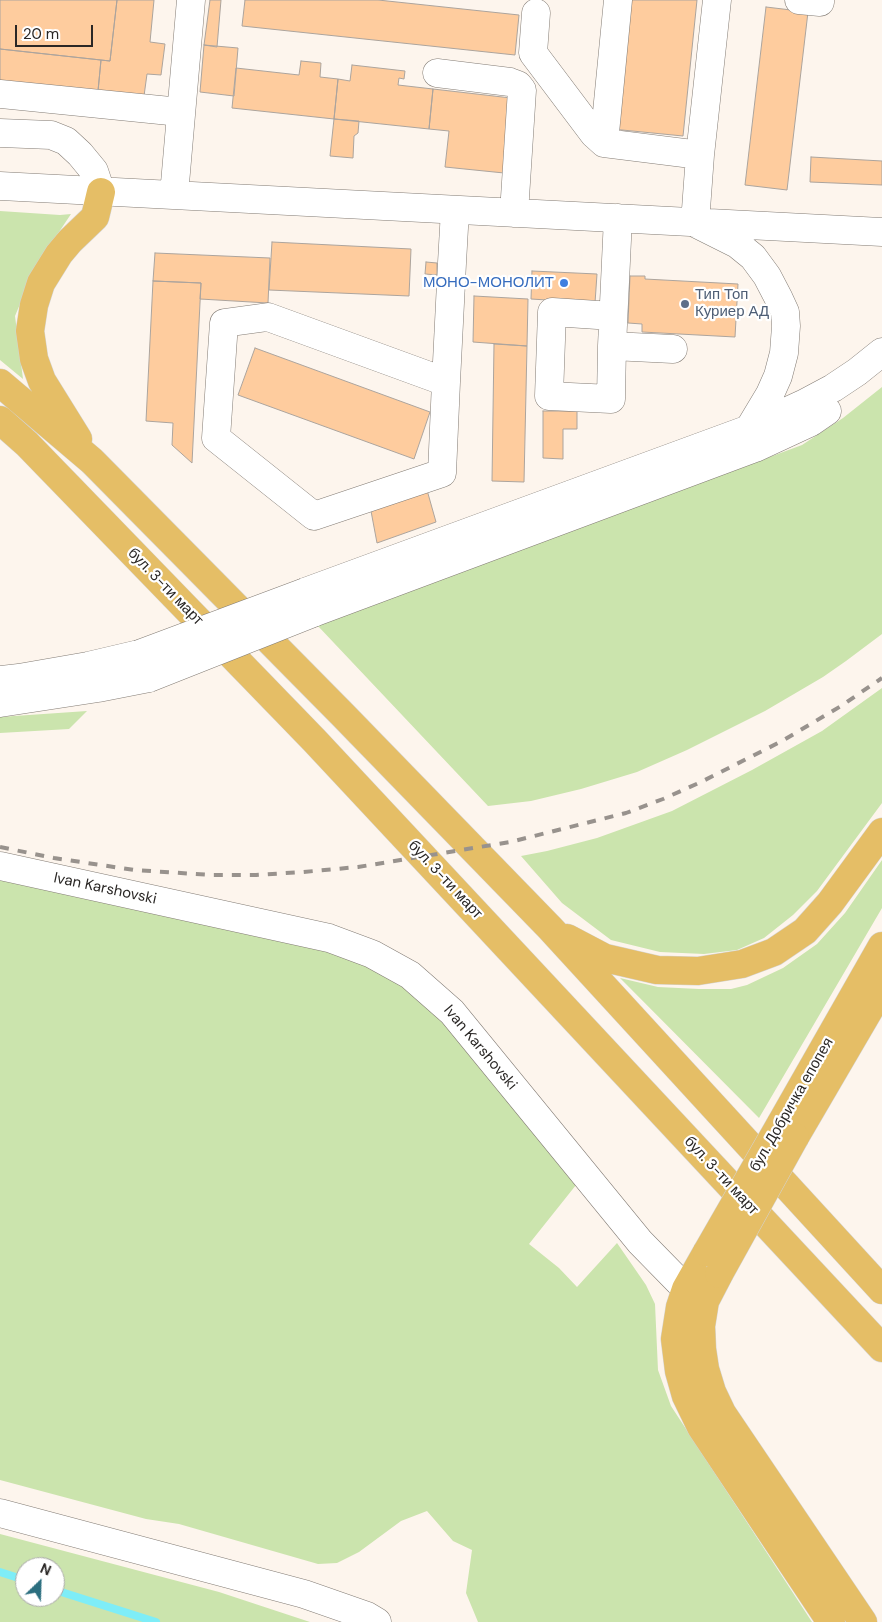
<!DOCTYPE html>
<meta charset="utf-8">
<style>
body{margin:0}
#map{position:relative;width:882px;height:1622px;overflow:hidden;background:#fdf5ed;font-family:"DM Sans",sans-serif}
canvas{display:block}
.north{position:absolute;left:15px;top:1557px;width:50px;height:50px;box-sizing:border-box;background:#fff;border:1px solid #aaa9a8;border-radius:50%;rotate:24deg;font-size:14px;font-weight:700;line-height:20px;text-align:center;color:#2a2725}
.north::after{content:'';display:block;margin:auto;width:18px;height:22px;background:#2b6e7f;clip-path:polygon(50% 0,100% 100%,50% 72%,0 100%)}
.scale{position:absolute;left:15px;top:25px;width:78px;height:22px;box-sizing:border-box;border:2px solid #2a2725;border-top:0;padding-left:6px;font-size:15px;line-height:18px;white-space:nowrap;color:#2a2725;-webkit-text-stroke:4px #fff;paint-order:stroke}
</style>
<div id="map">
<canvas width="882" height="1622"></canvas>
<div class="north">N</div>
<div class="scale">20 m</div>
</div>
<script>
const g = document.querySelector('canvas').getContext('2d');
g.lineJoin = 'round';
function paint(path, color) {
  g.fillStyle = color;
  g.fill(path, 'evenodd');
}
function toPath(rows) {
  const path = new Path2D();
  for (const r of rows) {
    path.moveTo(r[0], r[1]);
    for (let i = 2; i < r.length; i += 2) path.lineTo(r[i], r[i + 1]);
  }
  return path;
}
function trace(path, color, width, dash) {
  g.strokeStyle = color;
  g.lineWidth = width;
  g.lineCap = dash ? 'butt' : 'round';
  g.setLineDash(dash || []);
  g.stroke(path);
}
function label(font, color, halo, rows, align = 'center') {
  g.font = font + ' "DM Sans",sans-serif';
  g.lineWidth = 4.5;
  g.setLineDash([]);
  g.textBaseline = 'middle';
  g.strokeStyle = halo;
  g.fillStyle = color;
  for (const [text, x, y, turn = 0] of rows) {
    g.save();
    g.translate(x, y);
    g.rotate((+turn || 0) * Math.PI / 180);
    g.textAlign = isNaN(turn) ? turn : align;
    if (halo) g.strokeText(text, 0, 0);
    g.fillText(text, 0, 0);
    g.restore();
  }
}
paint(toPath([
 [0,211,60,215,71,214,35,268,15,316,23,379,0,360],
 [882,387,882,634,846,661,823,677,765,711,687,750,637,772,581,789,531,801,488,806,317,625,802,445,843,418],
 [882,688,882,803,817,891,793,915,764,938,737,950,704,954,660,952,611,940,562,903,521,856,547,851,597,838,672,811,752,770,822,731],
 [87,711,69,729,0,733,0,717],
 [882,860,882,908,759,1118,620,978,658,987,699,989,731,989,747,985,783,968,817,944,845,913],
 [0,878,325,947,405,983,445,1019,576,1185,529,1244,559,1268,577,1287,617,1243,646,1285,655,1304,658,1370,671,1406,812,1622,478,1622,466,1593,472,1550,453,1541,427,1511,401,1521,359,1552,337,1563,318,1564,179,1524,146,1519,0,1480],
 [0,1534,219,1592,310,1622,0,1622],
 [25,1567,55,1567,55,1597,25,1597]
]), '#cbe4ad');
trace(toPath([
 [0,1572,25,1580],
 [55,1590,156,1622]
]), '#7eedf7', 8);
const building = toPath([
 [0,0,117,0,110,61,0,49,0,0],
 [117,0,154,0,150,42,165,44,161,75,147,74,144,96,98,91,101,60,110,61,117,0],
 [210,0,221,0,217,47,204,45,210,0],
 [245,0,378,0,519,15,515,55,242,26,245,0],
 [625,0,697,0,683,136,612,129,625,0],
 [766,7,808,12,787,190,745,185,766,7],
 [204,45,238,48,234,96,200,92,204,45],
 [0,49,101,60,98,91,0,81,0,49],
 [301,61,321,63,320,77,338,79,334,119,232,108,236,68,299,75,301,61],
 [352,65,405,71,404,79,399,78,398,85,433,89,429,129,334,119,338,79,350,81,352,65],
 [433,89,511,98,504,173,445,167,449,131,429,129,433,89],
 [334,119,359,121,358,133,354,136,353,158,330,156,334,119],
 [811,157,882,161,882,185,810,182,811,157],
 [272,242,411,249,409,296,269,290,272,242],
 [155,253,270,258,268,303,200,299,201,283,153,281,155,253],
 [426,262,437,263,437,275,425,274,426,262],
 [532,271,597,274,595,303,531,299,532,271],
 [630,276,645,276,645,279,738,284,735,337,642,332,642,324,628,323,630,276],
 [153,281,201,283,192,463,172,445,173,423,146,421,153,281],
 [474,296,528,299,527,346,473,342,474,296],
 [494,344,527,346,524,482,492,481,494,344],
 [255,348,430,412,414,459,238,395,255,348],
 [543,411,577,411,577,429,563,429,563,459,543,458,543,411],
 [427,490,436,522,377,543,371,511,427,490]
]);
paint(building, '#fecc9e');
trace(building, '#aca49d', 1);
const minor = toPath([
 [717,0,700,155,695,223,737,244,753,257,767,276,779,299,785,312,786,326,784,353,778,376,770,394,749,429],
 [799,0,820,2,820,0],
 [536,13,533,53,594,134,604,143,700,155],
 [437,73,510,82,518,85,522,90,514,213],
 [0,94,180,112],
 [0,133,51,135,66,141,80,154,94,171,101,192],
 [604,143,618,0],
 [0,186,882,232],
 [174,195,191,0],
 [618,218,612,346,673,349],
 [612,346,611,399,549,396,552,312,613,316],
 [446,382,268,317,224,323,216,438,314,516,442,473,446,382,452,263,455,210],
 [305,592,749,429,803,404,833,388,857,372,882,352],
 [313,613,755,448,811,422,827,411],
 [0,680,19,678,88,666,139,654],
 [0,703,98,688,149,678],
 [0,866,329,938,372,954,410,975,452,1012,640,1242,686,1289],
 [0,1513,304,1594,367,1616,377,1622]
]);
const major = toPath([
 [0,383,92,461,341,713,550,928,882,1290],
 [0,420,27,444,314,740,882,1348],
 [78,439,42,381,34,359,30,331,34,305,41,283,59,254,70,241,95,217,101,192],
 [567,938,605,958,657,970,698,971,742,964,774,952,805,931,830,903,882,832],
 [780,1125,882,946],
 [795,1137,882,988],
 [707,1252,686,1289,680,1307,675,1339,679,1371,686,1396,701,1427,831,1622],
 [719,1274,705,1301,701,1326,702,1349,705,1369,712,1392,722,1413,863,1622]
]);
trace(minor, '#837c75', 29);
trace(major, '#d4d4d3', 29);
trace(minor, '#fff', 28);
trace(major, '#e5be66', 28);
trace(toPath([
 [0,847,54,858,134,870,211,875,256,875,303,872,358,867,510,842,626,813,663,799,701,782,782,741,841,706,882,678]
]), '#98928d', 4, [9, 9]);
const minorBridge = toPath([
 [139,654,305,592],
 [149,678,313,613]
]);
const majorBridge = toPath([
 [707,1252,780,1125],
 [719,1274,795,1137]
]);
trace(minorBridge, '#837c75', 29, []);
trace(majorBridge, '#d4d4d3', 29, []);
trace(minorBridge, '#fff', 28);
trace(majorBridge, '#e5be66', 28);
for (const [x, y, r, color] of [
 [564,283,5,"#3f7fe0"],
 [685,304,5,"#5c6f8a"]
]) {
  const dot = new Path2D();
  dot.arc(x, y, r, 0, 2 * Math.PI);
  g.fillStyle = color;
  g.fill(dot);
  trace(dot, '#fff', 2);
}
label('15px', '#366cbe', '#fff', [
 ["МОНО-МОНОЛИТ",554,283]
], 'right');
label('15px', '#4e5e75', '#fff', [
 ["Тип Топ",695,295],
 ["Куриер АД",695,312]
], 'left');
label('15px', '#2a2725', '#fff', [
 ["бул. 3-ти март",165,587,46],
 ["бул. 3-ти март",445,880,47],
 ["Ivan Karshovski",105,889,12],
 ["Ivan Karshovski",480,1048,50],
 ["бул. Добричка епопея",792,1105,-60],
 ["бул. 3-ти март",721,1176,47]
]);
</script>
